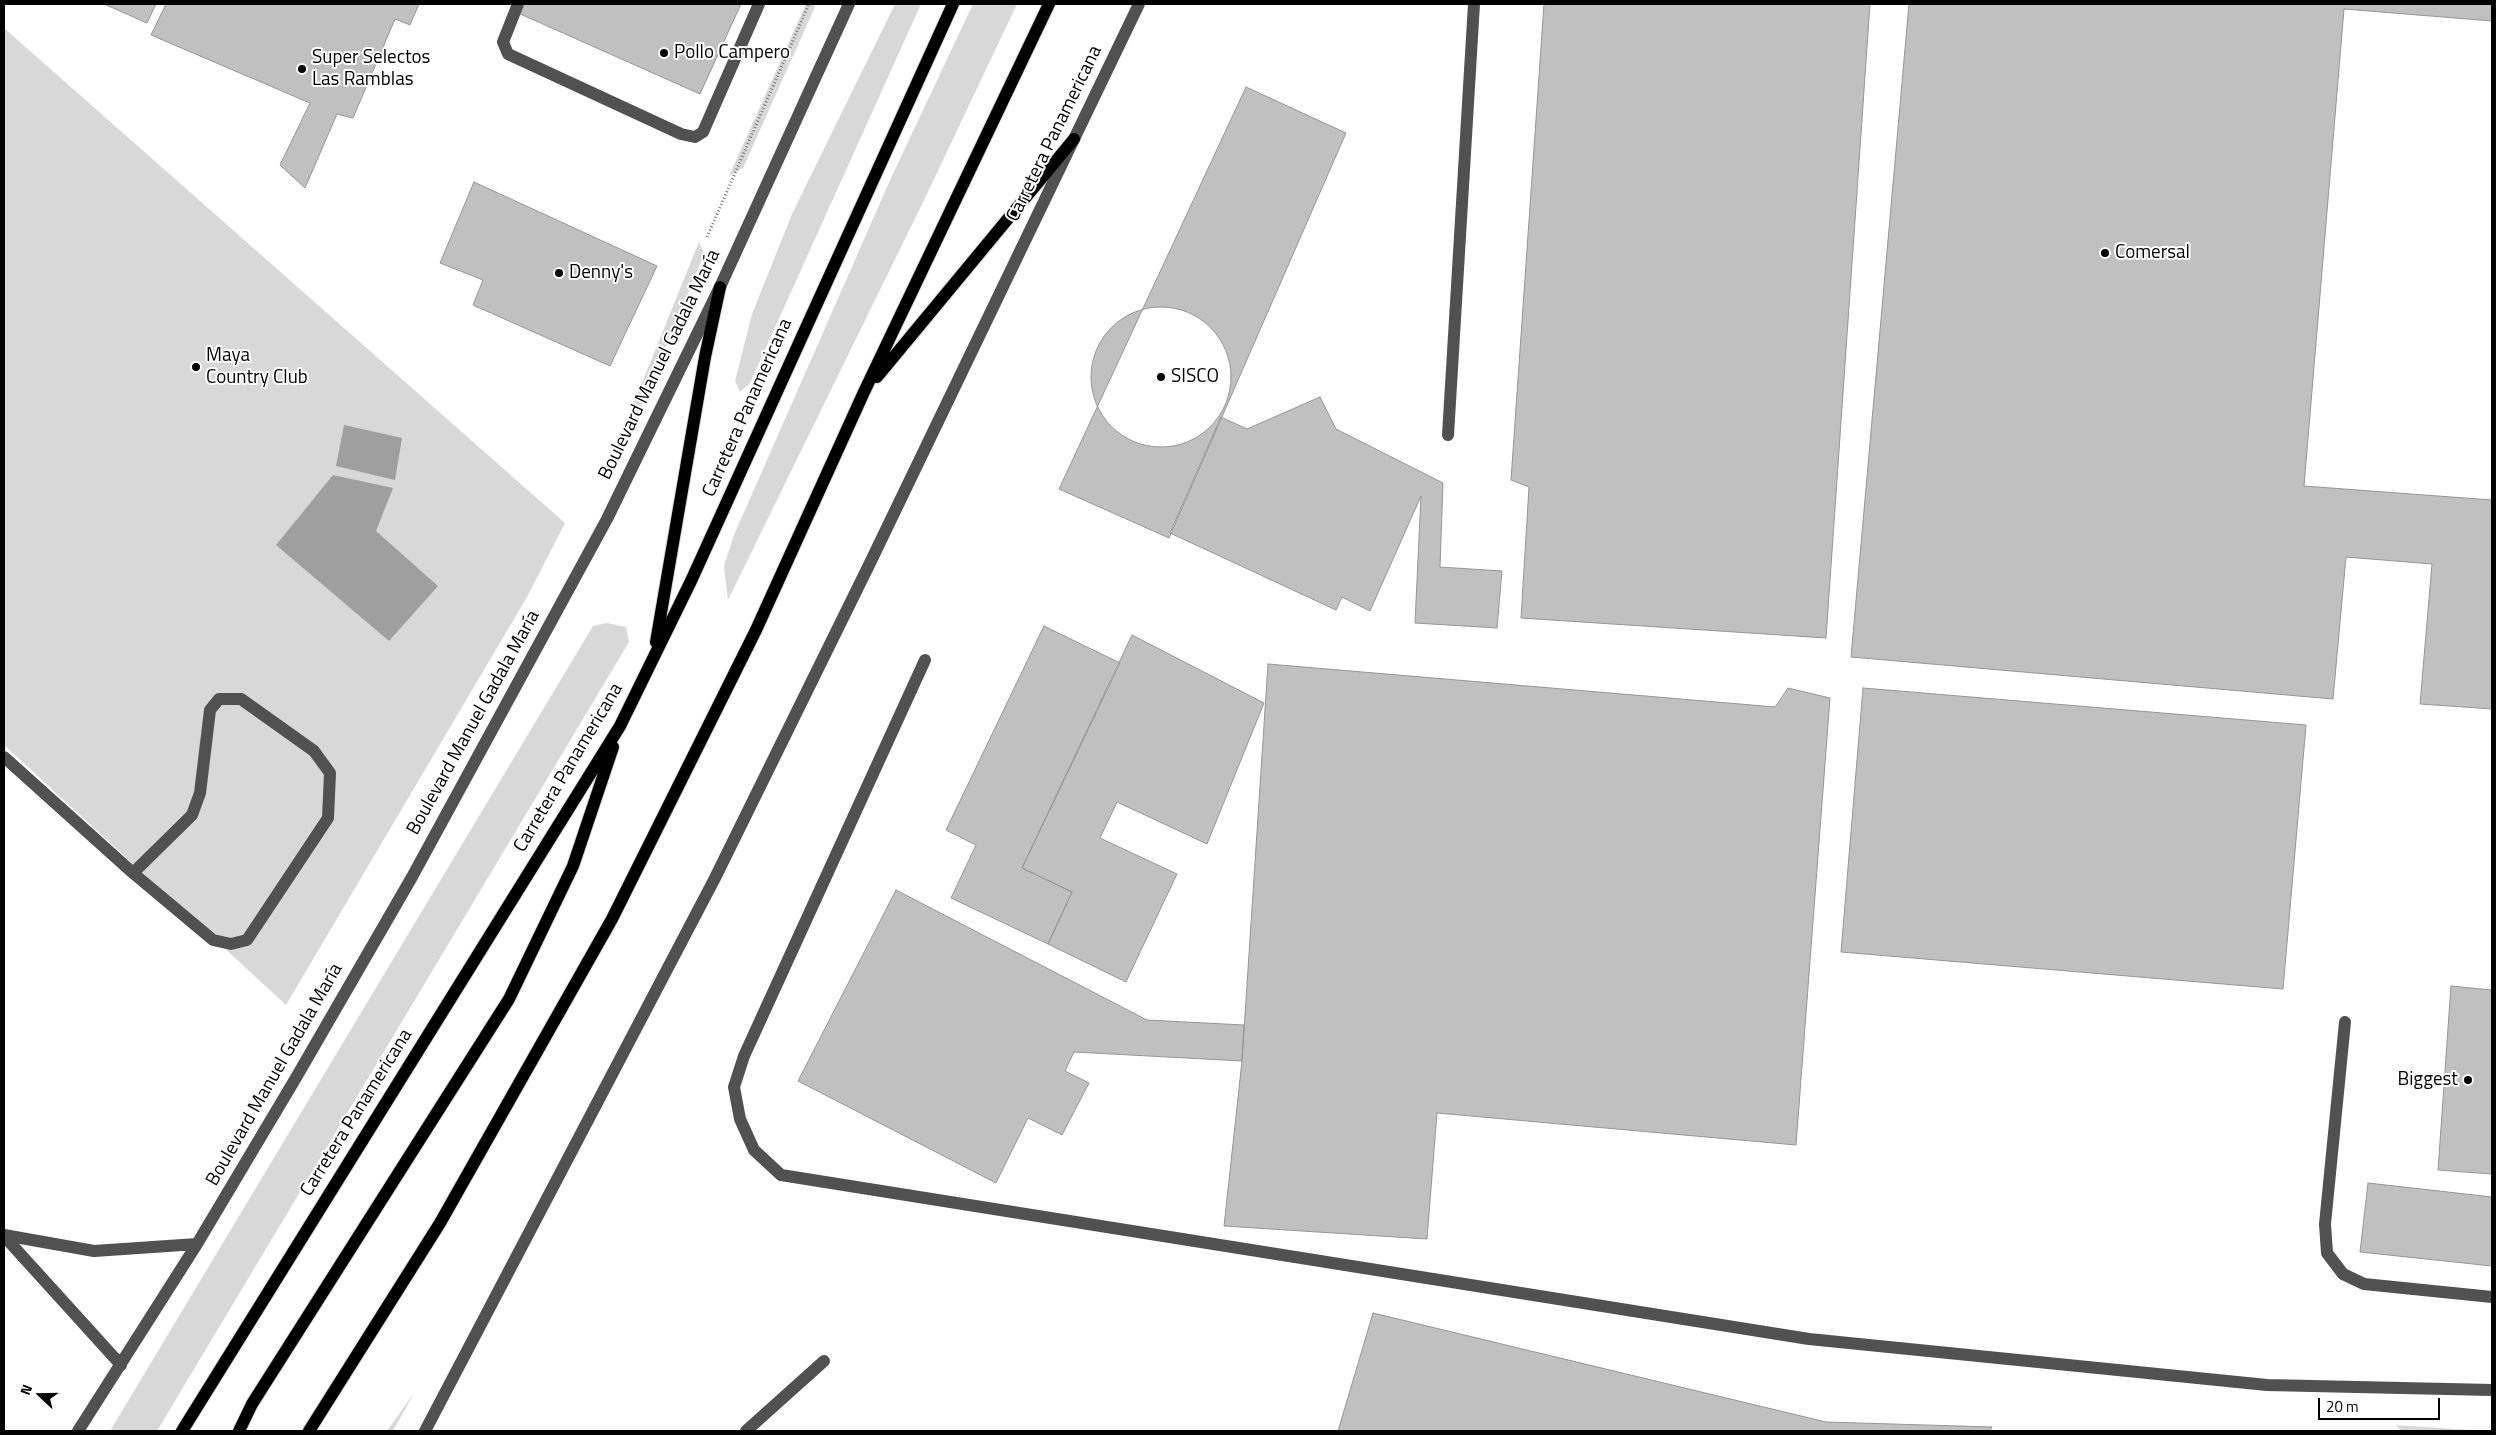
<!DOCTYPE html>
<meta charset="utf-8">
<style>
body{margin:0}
#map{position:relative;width:2496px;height:1435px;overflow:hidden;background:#fff;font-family:"Titillium Web",sans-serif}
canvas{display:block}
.frame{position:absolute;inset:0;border:5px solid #000;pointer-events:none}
.north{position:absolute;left:15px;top:1370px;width:50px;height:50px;-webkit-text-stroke:4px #fff;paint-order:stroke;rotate:291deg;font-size:14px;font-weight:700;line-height:20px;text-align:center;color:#000}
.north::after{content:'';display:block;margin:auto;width:18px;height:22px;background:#000;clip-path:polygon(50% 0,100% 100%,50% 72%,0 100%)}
.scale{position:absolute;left:2318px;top:1398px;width:122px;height:22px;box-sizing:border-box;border:2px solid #000;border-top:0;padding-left:6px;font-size:15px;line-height:18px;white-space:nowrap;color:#000;-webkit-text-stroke:4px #fff;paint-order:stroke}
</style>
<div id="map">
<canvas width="2496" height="1435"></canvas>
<div class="frame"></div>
<div class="north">N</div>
<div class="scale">20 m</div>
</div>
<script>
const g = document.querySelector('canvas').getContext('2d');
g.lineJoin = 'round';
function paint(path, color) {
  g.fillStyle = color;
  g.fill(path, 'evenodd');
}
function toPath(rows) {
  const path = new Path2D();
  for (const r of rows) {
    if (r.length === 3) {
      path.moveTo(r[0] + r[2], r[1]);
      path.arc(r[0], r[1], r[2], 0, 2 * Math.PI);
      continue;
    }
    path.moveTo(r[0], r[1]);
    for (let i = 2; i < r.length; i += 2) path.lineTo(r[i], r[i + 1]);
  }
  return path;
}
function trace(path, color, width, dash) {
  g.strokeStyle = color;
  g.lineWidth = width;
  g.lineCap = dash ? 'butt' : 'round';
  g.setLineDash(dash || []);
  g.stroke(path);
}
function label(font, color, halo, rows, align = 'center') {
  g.font = font + ' "Titillium Web",sans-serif';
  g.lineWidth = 4;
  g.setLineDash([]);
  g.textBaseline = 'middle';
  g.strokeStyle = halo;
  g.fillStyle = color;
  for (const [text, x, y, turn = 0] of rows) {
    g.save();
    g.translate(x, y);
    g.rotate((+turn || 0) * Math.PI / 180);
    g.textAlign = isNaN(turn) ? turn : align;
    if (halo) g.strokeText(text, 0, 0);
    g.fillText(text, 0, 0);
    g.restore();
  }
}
paint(toPath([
 [806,4,813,4,815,7,743,168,729,176],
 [895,4,921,4,750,383,740,392,735,381,752,314,792,214],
 [973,4,1017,4,926,196,728,600,724,566,734,535,891,178],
 [4,28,565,523,527,597,286,1005,4,745],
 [699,242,704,254,633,428,620,437],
 [606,623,626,627,629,642,157,1431,110,1431,593,626],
 [414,1393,393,1431,387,1431],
 [2395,1425,2486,1431,2402,1431]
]), '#d8d8d8');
paint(toPath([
 [344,425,402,438,395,480,336,466],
 [333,475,393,488,376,531,438,586,389,641,276,545]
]), '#9f9f9f');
const building = toPath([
 [104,4,156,4,147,23,104,4],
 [166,4,419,4,410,25,395,19,353,118,337,114,305,188,280,165,310,103,151,35,166,4],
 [522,4,741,4,700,94,518,13,522,4],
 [1544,4,1870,4,1826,638,1521,618,1529,487,1511,480,1544,4],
 [1909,4,2492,4,2492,21,2344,9,2304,486,2492,500,2492,709,2420,704,2432,564,2346,557,2333,699,1851,657,1909,4],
 [1246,87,1346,133,1169,538,1059,489,1246,87],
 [474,182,657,266,610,366,473,305,483,280,440,263,474,182],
 [1161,377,70],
 [1320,397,1336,429,1443,483,1440,567,1502,571,1497,628,1415,623,1421,496,1370,611,1342,597,1336,610,1170,533,1221,417,1247,429,1320,397],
 [1044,626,1120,663,1022,868,1072,892,1048,944,951,898,976,845,946,830,1044,626],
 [1132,635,1264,703,1207,844,1117,802,1100,838,1177,874,1126,982,1048,944,1072,892,1022,868,1132,635],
 [1268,664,1775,707,1788,688,1830,698,1796,1145,1437,1113,1427,1239,1224,1226,1242,1061,1268,664],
 [1863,688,2306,725,2283,989,1841,952,1863,688],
 [896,890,1147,1020,1244,1025,1242,1061,1074,1052,1065,1071,1089,1083,1062,1135,1028,1118,996,1183,798,1081,896,890],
 [2451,986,2492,990,2492,1174,2438,1170,2451,986],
 [2368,1183,2492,1197,2492,1266,2360,1252,2368,1183],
 [1373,1313,1826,1422,1992,1427,1990,1431,1338,1431,1373,1313]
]);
paint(building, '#c0c0c0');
trace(building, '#959595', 1);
const major = toPath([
 [877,377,1074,139],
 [656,642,705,357,720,287],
 [182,1431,620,726,691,581,953,4],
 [239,1431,252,1404,509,999,573,866,613,747],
 [309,1431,440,1223,612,919,756,630,864,392,1049,4]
]);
trace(major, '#dbdbdb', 14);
trace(toPath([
 [707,237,809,4]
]), '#737373', 3, [1, 2.5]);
trace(toPath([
 [518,4,503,42,508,54,681,134,695,137,703,132,759,4],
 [1448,435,1474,4],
 [925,660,744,1056,734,1087,740,1119,754,1150,781,1175,1809,1339,2267,1385,2492,1390],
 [4,757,133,873,213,940,231,944,247,940,328,818,330,773,314,751,241,699,219,699,210,710,200,793,192,815,133,873],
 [2345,1022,2325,1224,2327,1253,2343,1274,2364,1284,2492,1297],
 [4,1235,94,1251,197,1244],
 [4,1236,121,1365],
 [78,1431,197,1244,297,1076,412,877,607,519,720,287,849,4],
 [425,1431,715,878,870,563,1139,4],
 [746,1431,824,1361]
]), '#515151', 12);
trace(major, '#000', 12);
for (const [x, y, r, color] of [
 [664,53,5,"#000"],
 [302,69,5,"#000"],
 [2105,253,5,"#000"],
 [559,273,5,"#000"],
 [196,367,5,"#000"],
 [1161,377,5,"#000"],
 [2468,1080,5,"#000"]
]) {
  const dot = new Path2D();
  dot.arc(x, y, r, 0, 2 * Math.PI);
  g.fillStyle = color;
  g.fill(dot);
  trace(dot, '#fff', 2);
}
label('19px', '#000', '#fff', [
 ["Pollo Campero",674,53],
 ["Super Selectos",312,58],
 ["Las Ramblas",312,80],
 ["Comersal",2115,253],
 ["Denny's",569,273],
 ["Maya",206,356],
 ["Country Club",206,378],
 ["SISCO",1171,377],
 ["Biggest",2458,1080,"right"]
], 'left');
label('19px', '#000', '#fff', [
 ["Carretera Panamericana",1055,134,-64],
 ["Boulevard Manuel Gadala María",660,365,-64],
 ["Carretera Panamericana",748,408,-66],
 ["Boulevard Manuel Gadala María",474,723,-61],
 ["Carretera Panamericana",569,768,-59],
 ["Boulevard Manuel Gadala María",275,1075,-60],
 ["Carretera Panamericana",357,1113,-58]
]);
</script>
